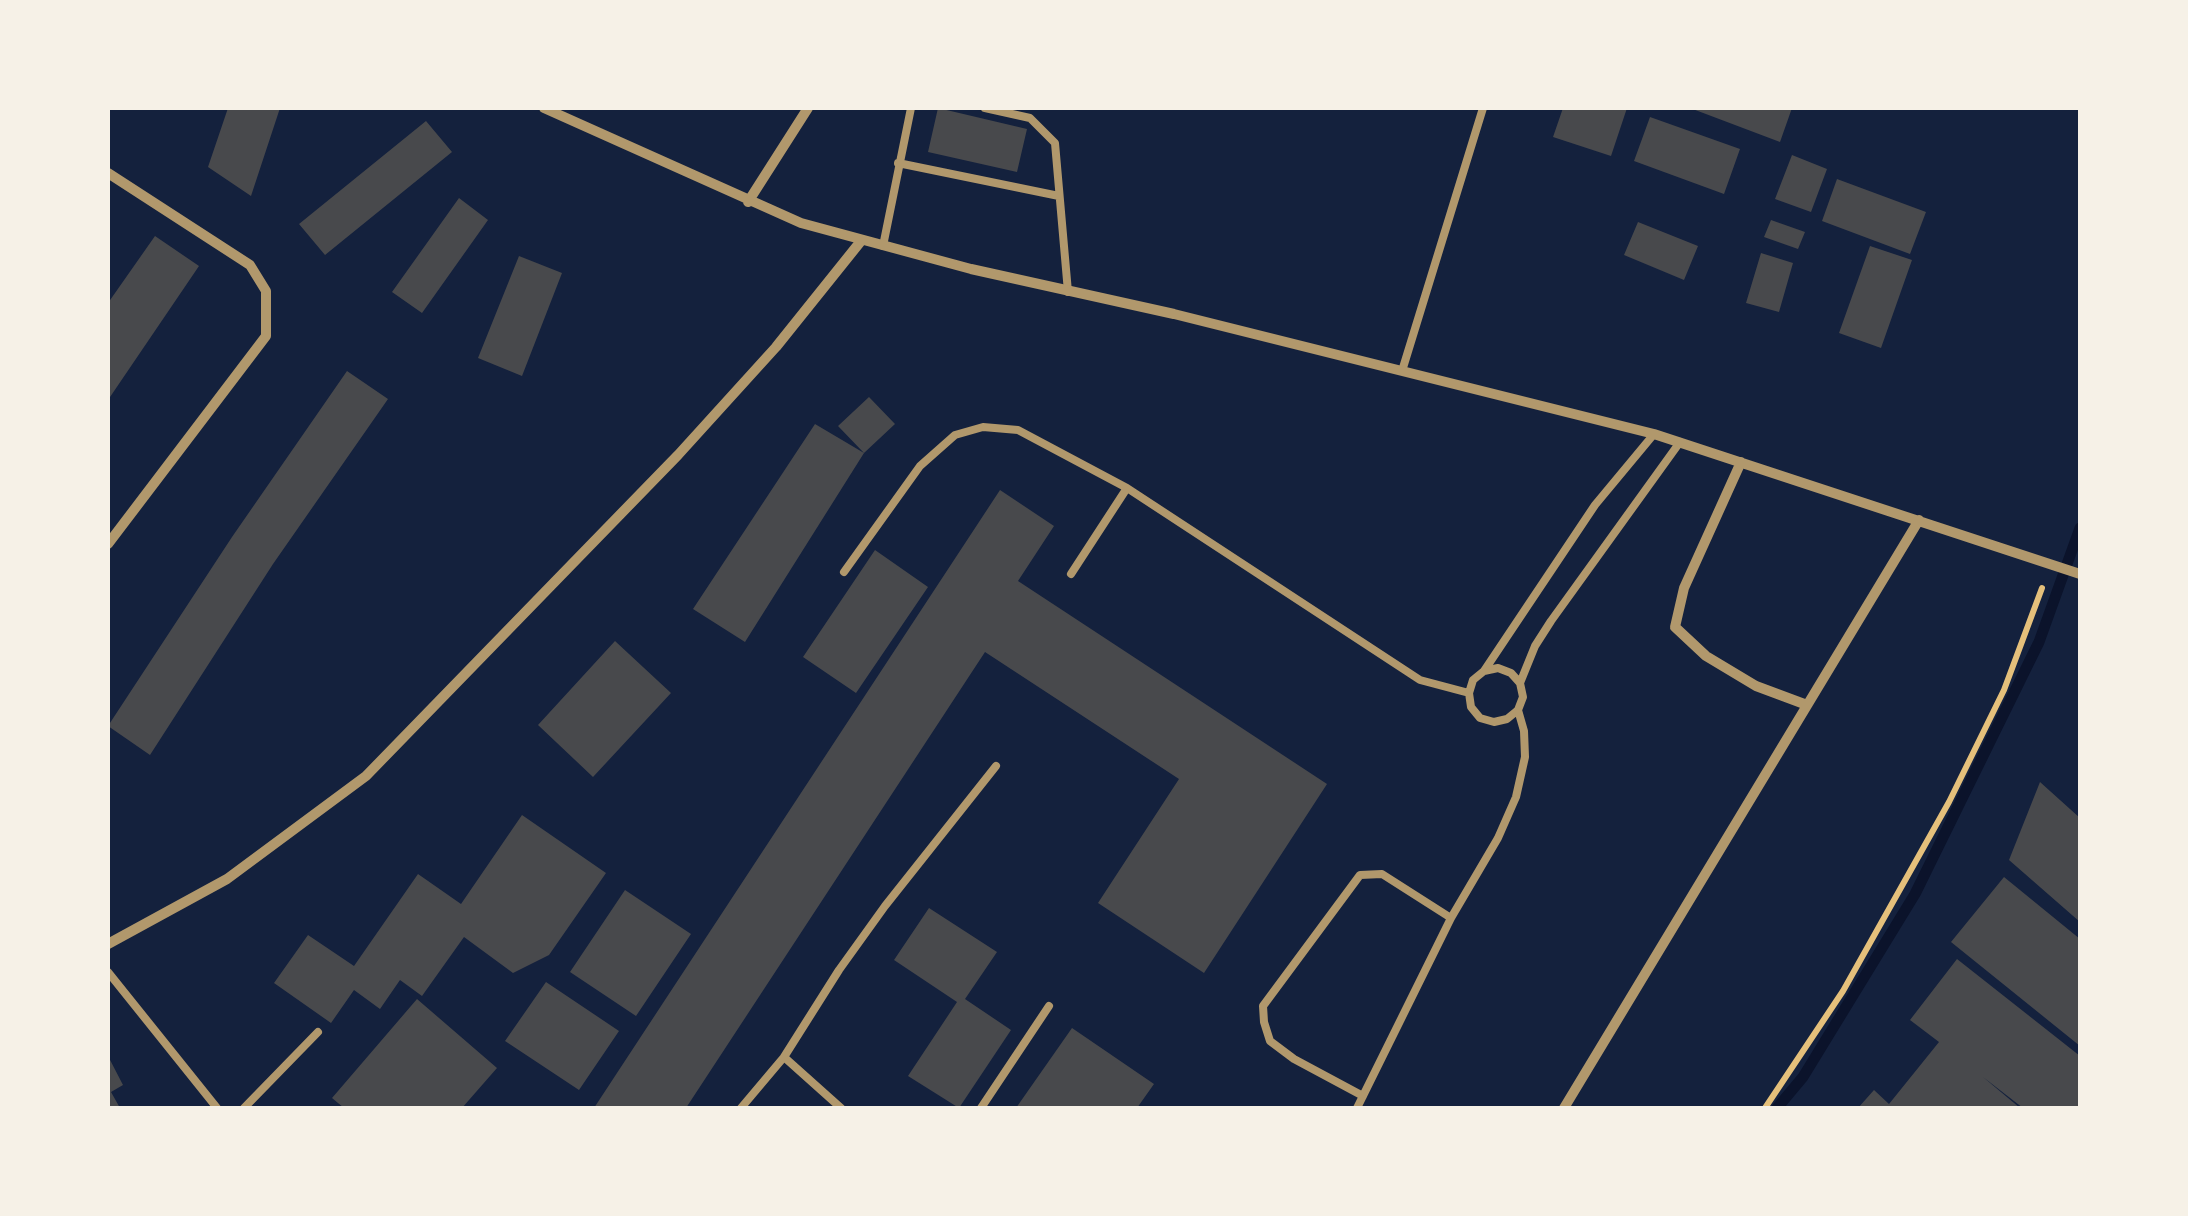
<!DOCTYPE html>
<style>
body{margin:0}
#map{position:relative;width:2188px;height:1216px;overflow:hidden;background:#14213d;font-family:"Open Sans",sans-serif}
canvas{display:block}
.frame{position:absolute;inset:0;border:110px solid #f6f1e7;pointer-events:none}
</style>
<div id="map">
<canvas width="2188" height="1216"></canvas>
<div class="frame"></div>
</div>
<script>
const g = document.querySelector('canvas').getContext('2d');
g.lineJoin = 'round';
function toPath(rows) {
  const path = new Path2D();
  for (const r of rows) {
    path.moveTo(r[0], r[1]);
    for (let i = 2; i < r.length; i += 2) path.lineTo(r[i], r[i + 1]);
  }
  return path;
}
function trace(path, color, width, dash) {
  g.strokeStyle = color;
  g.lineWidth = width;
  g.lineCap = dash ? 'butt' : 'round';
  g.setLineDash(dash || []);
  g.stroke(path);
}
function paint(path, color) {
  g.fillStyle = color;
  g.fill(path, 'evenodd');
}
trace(toPath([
 [1777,1108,1803,1077,1915,894,2039,642,2080,528]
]), '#0b132b', 11);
paint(toPath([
 [228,108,280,108,251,196,208,167],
 [938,108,1027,129,1017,172,928,152],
 [1563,108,1627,108,1611,156,1553,137],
 [1690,108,1792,108,1780,142],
 [1650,117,1740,149,1724,194,1634,161],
 [426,121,452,152,325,255,299,224],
 [1792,155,1827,169,1811,212,1775,199],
 [1837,179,1926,212,1910,254,1822,221],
 [459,198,488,220,422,313,392,292],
 [1771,220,1805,232,1798,249,1764,237],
 [1638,222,1698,246,1684,280,1624,255],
 [155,236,199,266,108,400,108,303],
 [1870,246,1912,260,1881,348,1839,333],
 [1761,253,1793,263,1779,312,1746,303],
 [519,256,562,273,522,376,478,358],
 [347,371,388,399,273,564,150,755,108,726,232,537],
 [869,397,895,424,864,453,838,426],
 [815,424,864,453,745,642,693,609],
 [1000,490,1054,526,1018,581,1327,784,1204,973,1098,903,1179,779,985,652,686,1108,594,1108],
 [875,550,928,587,856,693,803,657],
 [615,641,671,693,593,777,538,725],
 [2040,782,2080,818,2080,922,2009,860],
 [522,815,606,873,549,955,513,973,464,937,422,996,400,980,380,1009,354,990,331,1023,274,983,308,935,354,966,418,874,461,904],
 [2004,877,2080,939,2080,1046,1951,942],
 [625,890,691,934,636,1016,570,972],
 [929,908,997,952,965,999,1011,1030,959,1108,908,1076,957,1002,894,960],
 [1957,959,2080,1056,2080,1108,2023,1108,1983,1077,2020,1108,1858,1108,1874,1090,1889,1104,1939,1042,1910,1020],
 [546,982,619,1031,579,1090,505,1041],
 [417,999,497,1068,462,1108,344,1108,332,1098],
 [1072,1028,1154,1084,1137,1108,1016,1108],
 [108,1056,123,1085,111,1092,120,1108,108,1108]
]), '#48494c');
trace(toPath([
 [1765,1108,1843,991,1949,802,2004,690,2042,588]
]), '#e5c07b', 6);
trace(toPath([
 [985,108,1030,118,1055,143,1068,292],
 [898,163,1059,196],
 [883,246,911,108],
 [1402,371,1483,108],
 [844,572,920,466,955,435,983,427,1018,430,1127,488],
 [1071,574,1127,488,1420,680,1469,693],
 [1484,671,1595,505,1654,434],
 [1520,683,1535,646,1551,621,1680,442],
 [108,972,217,1108],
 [1363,1096,1294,1059,1270,1041,1264,1022,1263,1006,1360,875,1382,874,1451,918],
 [244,1108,318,1032],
 [741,1108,784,1057],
 [841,1108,784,1057,839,970,885,906,996,766],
 [981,1108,1049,1006],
 [1357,1108,1451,918,1498,838,1516,797,1525,757,1524,731,1518,710,1523,697,1520,683,1511,673,1498,668,1484,671,1473,680,1469,693,1471,707,1480,718,1494,722,1507,719,1518,710]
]), '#b1986c', 8);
trace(toPath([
 [544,108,801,223,971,269,1174,314,1654,434,2080,574],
 [108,173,250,265,266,291,266,336,108,544],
 [748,202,808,108],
 [1741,462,1684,588,1675,627,1706,656,1756,686,1807,705],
 [108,944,227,879,366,776,678,455,776,347,861,241],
 [1564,1108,1919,520]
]), '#b1986c', 10);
</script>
